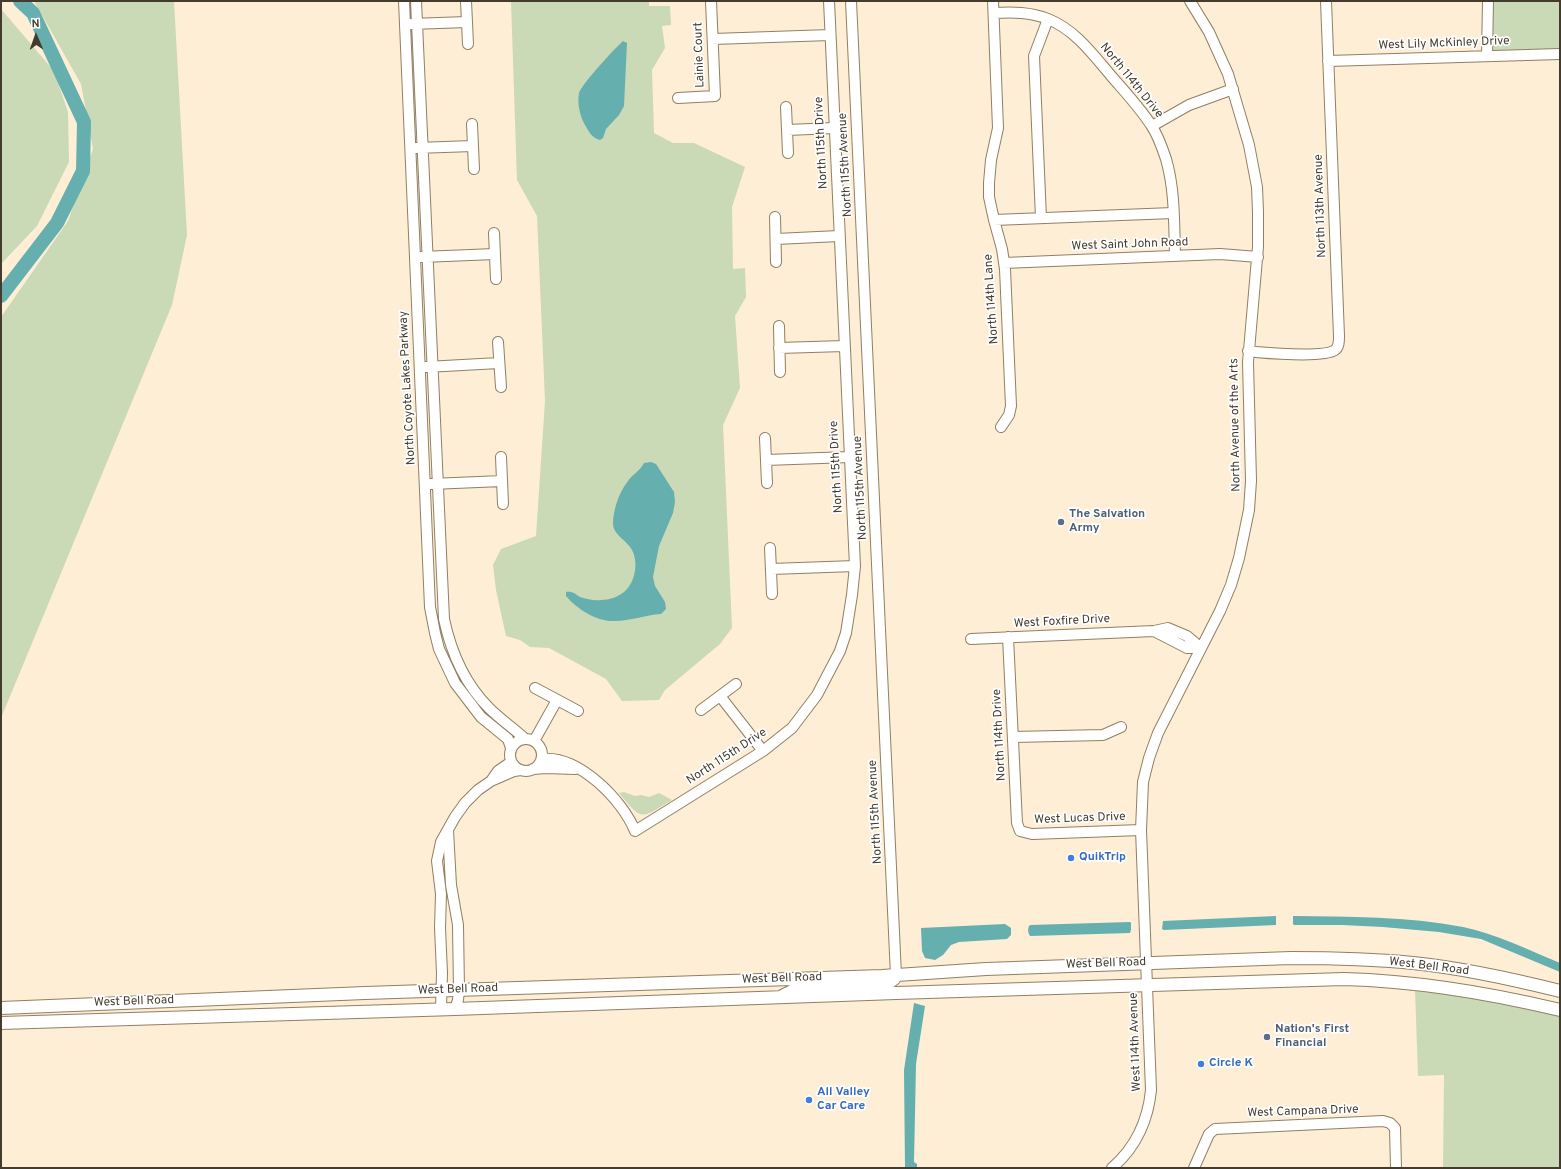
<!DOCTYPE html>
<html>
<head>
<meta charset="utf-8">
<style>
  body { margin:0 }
  #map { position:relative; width:1561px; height:1169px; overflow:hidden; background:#feeed5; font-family:Overpass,sans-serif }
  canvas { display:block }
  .frame { position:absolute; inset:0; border:2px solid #433b2e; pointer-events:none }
  .north { position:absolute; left:16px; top:16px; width:40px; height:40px; -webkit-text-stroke:3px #fff; paint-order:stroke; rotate:358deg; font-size:11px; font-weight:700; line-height:16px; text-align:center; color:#433b2e }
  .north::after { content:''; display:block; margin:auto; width:14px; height:18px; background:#433b2e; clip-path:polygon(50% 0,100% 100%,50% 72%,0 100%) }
</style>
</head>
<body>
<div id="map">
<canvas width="1561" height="1169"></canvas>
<div class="frame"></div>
<div class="north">N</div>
</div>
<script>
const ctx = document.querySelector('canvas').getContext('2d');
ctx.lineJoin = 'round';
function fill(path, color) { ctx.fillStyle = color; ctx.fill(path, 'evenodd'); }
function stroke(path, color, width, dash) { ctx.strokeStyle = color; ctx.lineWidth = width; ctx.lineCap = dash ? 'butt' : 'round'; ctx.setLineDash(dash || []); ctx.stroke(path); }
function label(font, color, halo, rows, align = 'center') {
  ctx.font = font + ' Overpass,sans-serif'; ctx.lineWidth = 3.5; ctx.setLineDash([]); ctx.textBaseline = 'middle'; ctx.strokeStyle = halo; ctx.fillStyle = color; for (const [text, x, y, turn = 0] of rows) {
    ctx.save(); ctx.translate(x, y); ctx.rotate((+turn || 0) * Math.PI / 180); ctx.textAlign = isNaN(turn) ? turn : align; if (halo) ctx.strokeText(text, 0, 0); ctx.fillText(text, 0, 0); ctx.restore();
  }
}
const green = new Path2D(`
  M34 1H174L187 235 172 305 1 718V317L68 221 93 149 81 84Z
  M511 1H649V6H670L671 25 662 26 665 48 652 70 654 133 673 143H694L745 167 732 207 733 269 745 268 746 297 735 316 740 388 723 425 732 628 720 644 665 690 659 700 622 701 606 679 549 648 530 647 520 640 506 636 496 590 493 565 501 549 536 536 545 401 537 216 517 180Z
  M1488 1H1560V54L1487 56Z
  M1 9 54 71 68 112 69 162 37 226 1 264Z
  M624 792 635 796 641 795 649 797 659 793 672 800C641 818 643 823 619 793Z
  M1415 990 1480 999 1560 1016V1168H1443L1444 1075 1418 1076Z`);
const water = new Path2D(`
  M623 41 627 43 624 106 619 115 606 129 603 138 600 140C592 138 589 132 585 125 580 116 577 104 579 93 582 84 615 48 623 41Z
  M651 462 656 464 674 492 675 502 673 513 659 546 653 577 655 586 665 602 666 609 661 614C645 615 630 621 615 621 597 622 577 609 566 596V592C573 591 575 594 580 597 587 599 594 601 601 600 609 600 618 597 624 592 635 583 639 563 632 550 627 540 614 536 613 524 613 510 619 492 628 481 633 474 640 471 644 463Z
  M1276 916V925L1164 930 1162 929 1163 921Z
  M1293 916C1349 917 1407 916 1463 927 1496 934 1529 950 1560 963V972L1481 939 1439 932 1383 927 1342 925H1294L1293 924Z
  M1130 922 1131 923V930L1130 933 1030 936C1028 933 1027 928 1030 925Z
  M1005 924 1011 928V935L1007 939 959 942 951 945 943 955 935 960 925 958 922 951 921 928Z
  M914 1003 925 1006 916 1064 914 1162 917 1164V1168H905L904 1070Z`);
const river = new Path2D(`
  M1 296 57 223 83 171 84 122 33 13 20 1`);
const minor = new Path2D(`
  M404 1 430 607 435 633 439 649 455 683 481 717 508 739 511 748
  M416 1 444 619C451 652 465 684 489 708 500 719 513 728 524 738
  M466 1 468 44
  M851 1 896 975
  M993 1 998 128 991 160 989 183V197L994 220 1002 249 1005 269 1011 406 1009 415 1001 427
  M994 13C1013 12 1030 12 1048 19 1076 30 1094 56 1113 78 1126 93 1140 108 1151 125 1158 135 1162 147 1166 159 1175 190 1174 223 1175 256
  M411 24 467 22
  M713 39 830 35
  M1487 56 1488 1
  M1328 61 1560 54
  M678 98 715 96 711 1
  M786 107 788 153
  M472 124 474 169
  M1152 126 1189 105 1233 89
  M787 130 834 128
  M416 148 473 146
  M775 217 776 262
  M1041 218 1034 56 1048 19
  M994 220 1173 213
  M494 233 496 279
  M776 239 839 236
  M421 257 495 254
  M1004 263 1220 254 1258 257
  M779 326 780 372
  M498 342 501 387
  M779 348 844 346
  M1248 351C1264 353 1324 358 1335 350 1339 347 1339 341 1339 336L1326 1
  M426 367 499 363
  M765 438 767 483
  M501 457 503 504
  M766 460 849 457
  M431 484 502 481
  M770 548 772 594
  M771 569 855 566
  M1154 631 1187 648H1201
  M1008 637 1017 823 1020 831 1032 834 1141 830
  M971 639 1154 631 1168 628 1187 636 1201 648
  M535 688 578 711
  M720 696 763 751
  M701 710 736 684
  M1013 737 1103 735 1121 727
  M510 755a16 16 0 1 1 32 0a16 16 0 1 1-32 0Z
  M534 741 557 700
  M542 759C578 755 622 799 635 831L763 751 792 728 817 695 840 651 846 633 852 595 855 566 829 1
  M533 769 546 768 575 769
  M491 781 498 771 511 762
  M448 830 451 885 458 925 459 990 458 1000 455 1009
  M441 1009 442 973 440 928 441 894 437 861 441 842 455 817 465 803 478 790 491 781 514 771 521 770
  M1112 1168C1135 1148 1148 1121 1151 1090L1141 830 1143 782 1149 758 1158 733 1220 611 1231 585 1239 558 1249 510 1251 481 1248 362 1258 247V212L1257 187 1249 145 1228 74 1209 32 1190 1
  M1194 1168 1209 1134 1215 1129 1383 1121 1390 1123 1395 1128 1396 1168`);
const major = new Path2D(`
  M782 996 798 988 886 985 894 979 896 975
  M1 1008 365 993 882 976 986 969 1291 958C1332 958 1372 959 1413 963 1462 968 1512 979 1560 991
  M1 1023 455 1009 896 993 1344 979C1417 981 1489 993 1560 1010`);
const markers = [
  [1061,522,4,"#5c6f8a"],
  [1071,858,4,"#3f7fe0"],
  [1267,1037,4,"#5c6f8a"],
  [1201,1064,4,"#3f7fe0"],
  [809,1100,4,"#3f7fe0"]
];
const streetNames = [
  ["West Lily McKinley Drive",1444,44,-2],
  ["Lainie Court",700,55,-92],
  ["North 114th Drive",1131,81,51],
  ["North 115th Drive",822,143,-93],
  ["North 115th Avenue",846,165,-93],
  ["North 113th Avenue",1321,206,-92],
  ["West Saint John Road",1130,245,-2],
  ["North 114th Lane",992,299,-94],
  ["North Coyote Lakes Parkway",408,388,-93],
  ["North Avenue of the Arts",1236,425,-91],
  ["North 115th Drive",837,467,-93],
  ["North 115th Avenue",861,488,-93],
  ["West Foxfire Drive",1062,622,-3],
  ["North 114th Drive",1000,735,-93],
  ["North 115th Drive",727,757,-33],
  ["North 115th Avenue",876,812,-93],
  ["West Lucas Drive",1080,819,-2],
  ["West Bell Road",1106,964,-2],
  ["West Bell Road",1429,967,7],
  ["West Bell Road",782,979,-2],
  ["West Bell Road",458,990,-2],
  ["West Bell Road",134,1002,-2],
  ["West 114th Avenue",1136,1042,-92],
  ["West Campana Drive",1303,1112,-2]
];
const serviceNames = [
  ["The Salvation",1069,515],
  ["Army",1069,529],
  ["Nation's First",1275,1030],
  ["Financial",1275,1044]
];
const shopNames = [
  ["QuikTrip",1079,858],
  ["Circle K",1209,1064],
  ["All Valley",817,1093],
  ["Car Care",817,1107]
];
fill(green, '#cad9b6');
fill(water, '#65afaf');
stroke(river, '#65afaf', 14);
stroke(minor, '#917f62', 12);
stroke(major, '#917f62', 14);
stroke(minor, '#fff', 10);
stroke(major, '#fff', 12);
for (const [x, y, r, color] of markers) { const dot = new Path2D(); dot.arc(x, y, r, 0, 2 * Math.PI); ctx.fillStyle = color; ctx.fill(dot); stroke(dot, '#fff', 1.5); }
label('12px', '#433b2e', '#fff', streetNames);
label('bold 12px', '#4e5e75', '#fff', serviceNames, 'left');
label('bold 12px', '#366cbe', '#fff', shopNames, 'left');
</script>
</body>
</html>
